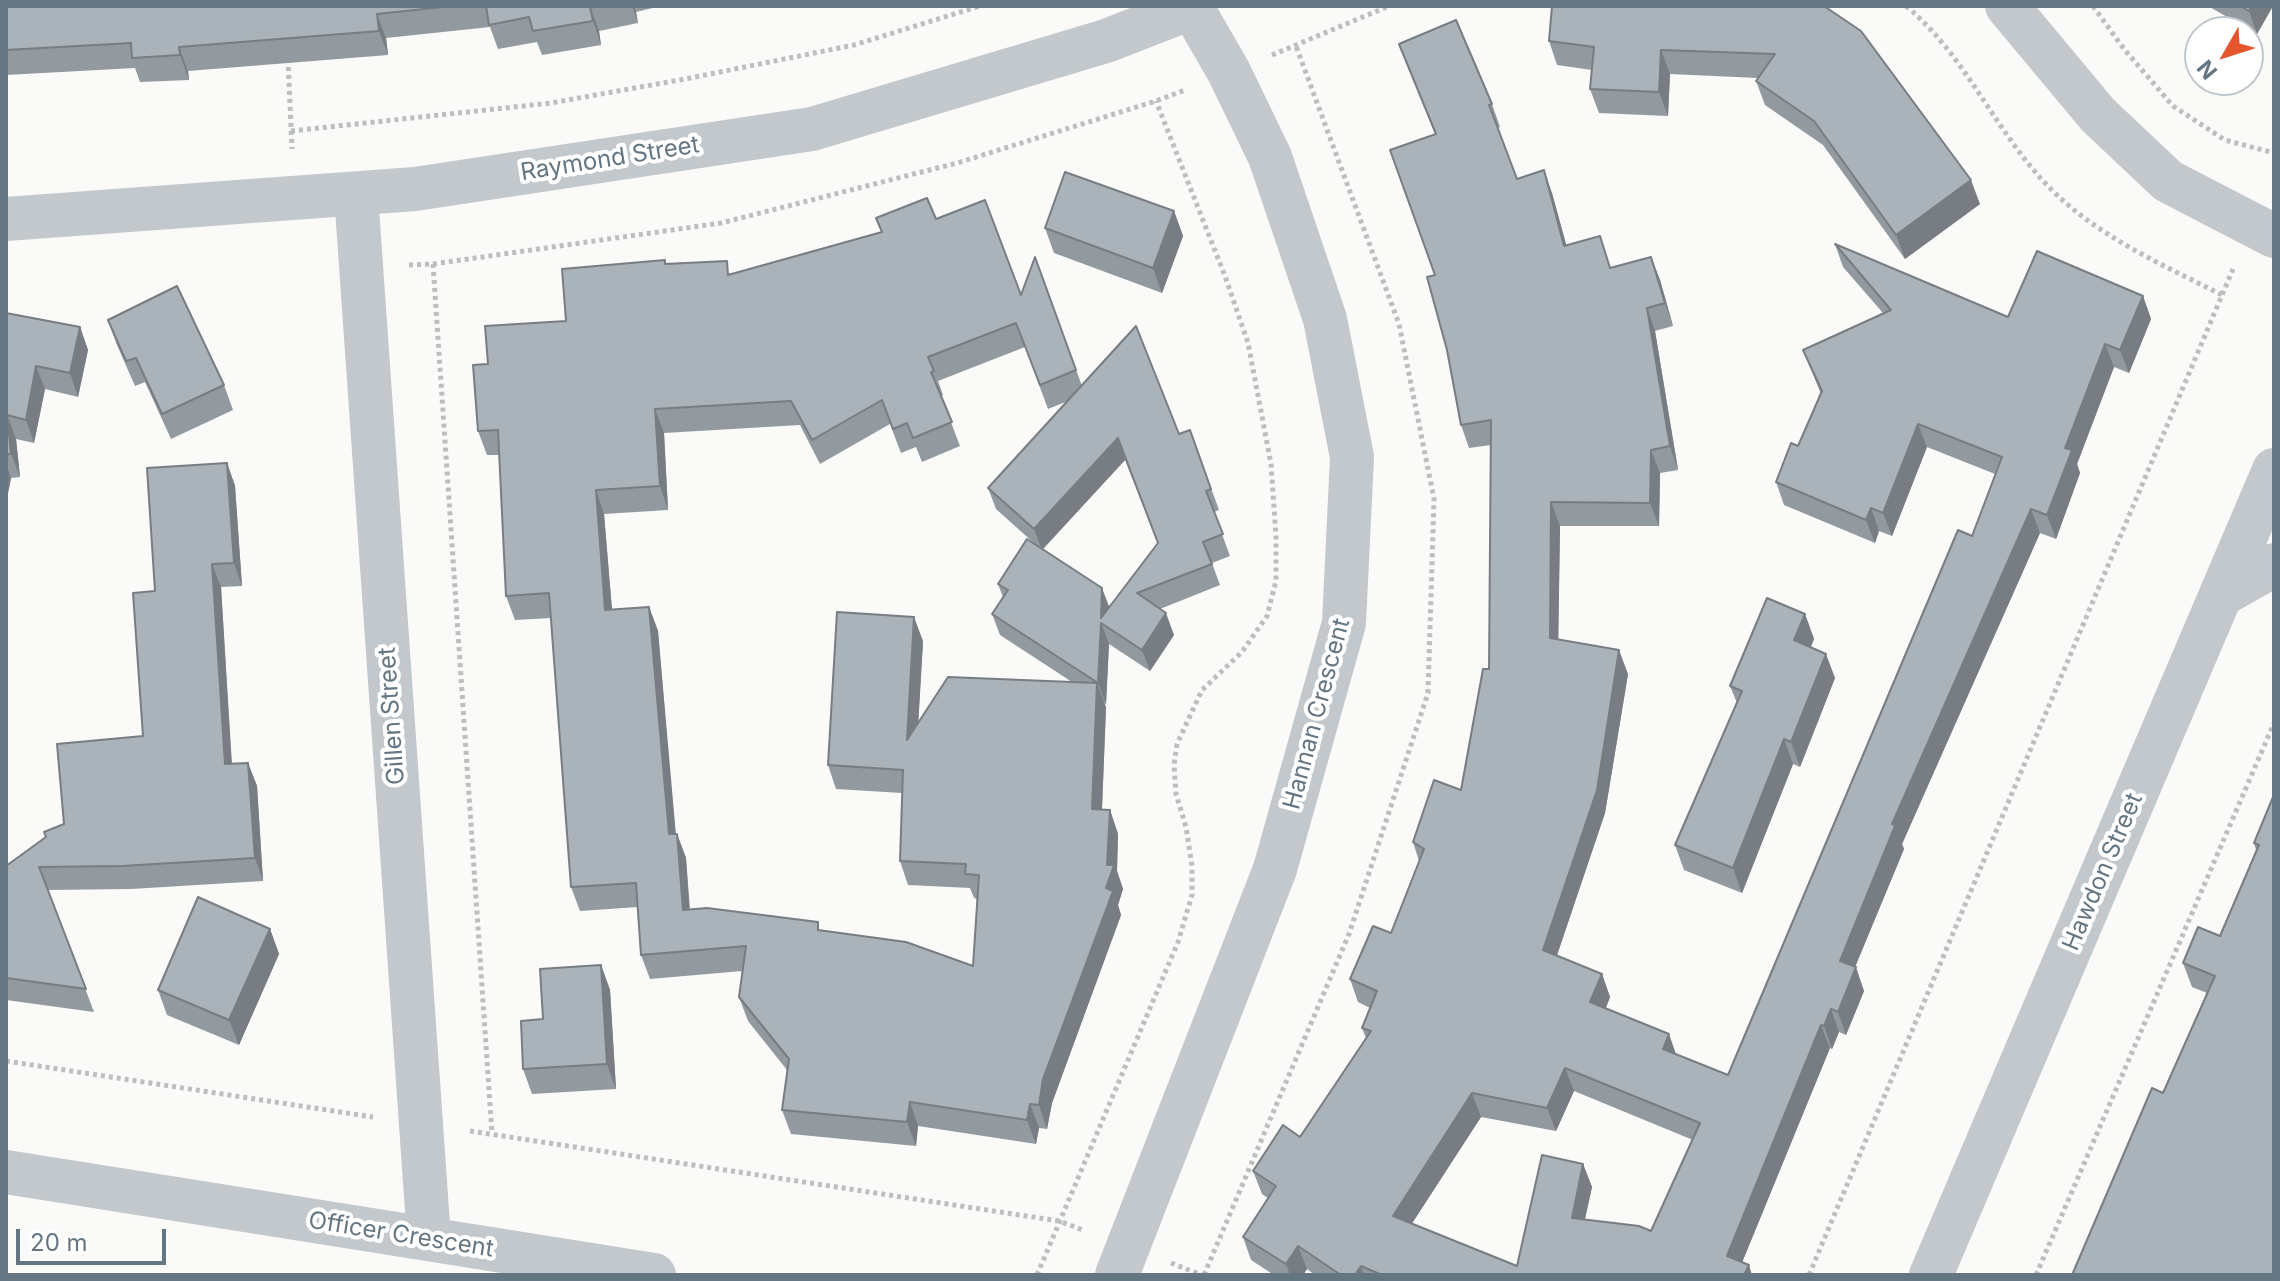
<!DOCTYPE html>
<html>
<head>
<meta charset="utf-8">
<style>
  body { margin:0 }
  #map { position:relative; width:2280px; height:1281px; overflow:hidden; background:#fafaf8; font-family:Inter,sans-serif }
  canvas { display:block }
  .frame { position:absolute; inset:0; border:8px solid #657683; pointer-events:none }
  .north { position:absolute; left:2184px; top:16px; width:80px; height:80px; box-sizing:border-box; background:#fff; border:2px solid #c1c8cd; border-radius:50%; rotate:231deg; font-size:22px; font-weight:700; line-height:32px; text-align:center; color:#657683 }
  .north::after { content:''; display:block; margin:auto; width:28px; height:36px; background:#e4572e; clip-path:polygon(50% 0,100% 100%,50% 72%,0 100%) }
  .scale { position:absolute; left:16px; top:1229px; width:150px; height:36px; box-sizing:border-box; border:4px solid #657683; border-top:0; padding-left:10px; font-size:24px; line-height:28px; white-space:nowrap; color:#657683; -webkit-text-stroke:6px #fff; paint-order:stroke }
</style>
</head>
<body>
<div id="map">
<canvas width="2280" height="1281"></canvas>
<div class="frame"></div>
<div class="north">N</div>
<div class="scale">20 m</div>
</div>
<script>
const ctx = document.querySelector('canvas').getContext('2d');
ctx.lineJoin = 'round';
function stroke(path, color, width, dash) { ctx.strokeStyle = color; ctx.lineWidth = width; ctx.lineCap = dash ? 'butt' : 'round'; ctx.setLineDash(dash || []); ctx.stroke(path); }
function fill(path, color) { ctx.fillStyle = color; ctx.fill(path, 'evenodd'); }
function label(font, color, halo, rows, align = 'center') {
  ctx.font = font + ' Inter,sans-serif'; ctx.lineWidth = 8; ctx.setLineDash([]); ctx.textBaseline = 'middle'; ctx.strokeStyle = halo; ctx.fillStyle = color; for (const [text, x, y, turn = 0] of rows) {
    ctx.save(); ctx.translate(x, y); ctx.rotate((+turn || 0) * Math.PI / 180); ctx.textAlign = isNaN(turn) ? turn : align; if (halo) ctx.strokeText(text, 0, 0); ctx.fillText(text, 0, 0); ctx.restore();
  }
}
const path = new Path2D(`
  M1906 6C1965 55 1994 129 2046 184 2094 235 2161 264 2222 295
  M2093 6 2124 49 2173 106 2225 140 2274 153
  M1272 55 1389 6
  M288 59 292 149
  M291 131 551 103 685 79 854 45 980 6
  M433 264 492 1134
  M409 265 433 264 721 223 957 163 1156 101 1185 90
  M6 1061 373 1117
  M470 1131 1059 1221 1083 1230
  M1171 1263 1202 1275
  M1037 1275 1178 942 1192 895V866L1186 827 1176 794 1174 765 1177 744 1202 690 1242 652 1267 616 1276 581V536L1271 464 1248 343 1225 276 1156 101
  M1204 1275 1349 934 1428 693 1434 499 1399 324 1296 46
  M1809 1275 2233 269
  M2036 1275 2274 723`);
const minor = new Path2D(`
  M2007 6 2098 115 2168 181 2274 236
  M356 194 429 1239
  M6 219 415 189 812 129 1106 41 1196 6
  M2221 595 2274 565
  M6 1172 654 1275
  M1117 1275 1275 869 1344 623 1352 457 1325 319 1270 157 1229 72 1192 8
  M1931 1275 2274 470`);
const wall = new Path2D(`
  M6 6H661L636 12 638 23 599 31 601 45 542 55 537 42 498 49 490 27 386 38 388 55 188 71 189 80 140 82 135 68 6 75Z
  M1824 6 1980 204 1905 259 1823 145 1765 105 1756 81 1758 78 1670 74 1668 116 1599 113 1590 89 1592 70 1557 65 1549 41Z
  M2208 6H2273L2257 34Z
  M1399 44 1492 104 1500 127 1498 128 1517 179 1552 193 1566 246 1611 268 1651 257 1660 280 1673 326 1655 331 1678 470 1660 473 1659 526H1560L1558 639 1628 674 1605 813 1557 955 1602 974 1610 997 1606 1008 1676 1054 1728 1075 1972 536 1995 474 1927 447 1892 536 1879 531 1875 543 1784 505 1776 482 1798 446 1821 394 1803 350 1883 313 1843 267 1835 244 2008 317 2143 296 2151 319 2129 373 2114 367 2077 464 2080 473 2056 539 2040 533 1902 844 1904 849 1855 967 1864 991 1846 1035 1839 1032 1832 1049 1830 1048 1742 1262 1752 1275H1315L1307 1269 1303 1275H1274L1251 1260 1243 1237 1268 1198 1262 1194 1253 1171 1300 1137 1366 1038 1362 1028 1370 1008 1358 1002 1350 979 1391 933 1419 861 1413 842 1461 790 1489 669 1491 445 1469 448 1461 425 1435 275V134ZM1574 1091 1693 1140 1651 1231 1585 1219 1592 1187 1583 1164 1517 1266 1412 1223 1481 1117 1556 1131Z
  M1174 211 1183 236 1162 293 1054 253 1045 228Z
  M936 219 1021 295 1035 257 1082 386 1179 434 1190 430 1219 510 1214 512 1230 556 1212 563 1220 585 1160 609 1174 635 1150 671 1109 644 1106 704 1104 703 1106 707 1102 810H1110L1118 834 1117 871 1123 889 1118 905 1121 915 1052 1103 1047 1129 1039 1128 1036 1144 918 1126 916 1146 791 1134 782 1110 787 1070 748 1021 739 997 742 971 650 979 641 955 638 907 580 911 571 887 551 618 515 620 506 596 499 455H487L478 431 488 364 566 321 667 264 732 274ZM1025 347 1048 409 1068 401 988 488 996 509 1035 544 998 584 1003 597 992 614 1000 635 1072 682 918 723 923 641 828 765 836 789 902 793 900 861 908 885 970 888 974 898 977 899 973 966 821 931 690 909 686 858 677 834H675L658 631 649 607 612 610 604 514 668 510 664 433 800 425 820 464 890 424 901 453 916 447 922 462 960 446 941 396 943 395 938 381ZM1125 460 1158 544 1109 607 1043 549Z
  M6 313 80 327 88 350 78 397 45 389 34 443 16 439 20 477 11 478 6 503Z
  M108 320 224 385 233 410 171 439 145 382 135 386 117 345Z
  M227 463 235 486 242 586 221 587 232 764 248 763 257 786 263 881 131 889 48 890 94 1012 6 1000V866L64 824 143 736Z
  M1805 614 1814 639 1811 647 1835 678 1800 767 1793 764 1742 893 1684 870 1675 845 1737 703 1730 686Z
  M2274 797V1275L2163 1093 2207 993 2192 987 2183 963 2220 936 2256 850 2254 843Z
  M270 929 279 954 239 1045 167 1015 158 990Z
  M601 965 610 990 616 1089 532 1094 523 1069 543 1019Z`);
const shadedWall = new Path2D(`
  M632 6H634L636 12 638 23Z
  M2251 6H2273L2257 34 2249 11Z
  M590 7 599 31 601 45 593 21Z
  M377 14 386 38 388 55 379 31Z
  M179 47 188 71 189 80 180 55Z
  M1661 50 1670 74 1668 116 1659 92Z
  M1544 170 1552 193 1573 269 1564 246Z
  M1971 180 1980 204 1905 259 1896 235Z
  M1174 211 1183 236 1162 293 1153 268Z
  M1651 257 1660 280 1673 326 1665 303Z
  M2143 296 2151 319 2129 373 2120 350Z
  M1647 308 1655 331 1678 470 1670 446Z
  M80 327 88 350 78 397 70 373Z
  M2105 344 2114 367 2077 464 2080 473 2056 539 2047 515 2065 448Z
  M36 366 45 389 34 443 26 420Z
  M655 409 664 433 668 510 660 486Z
  M7 415 16 439 20 477 11 454Z
  M1918 424 1927 447 1892 536 1883 513Z
  M1118 438 1125 460 1042 550 1034 529Z
  M1651 450 1660 473 1659 526 1650 503Z
  M227 463 235 486 242 586 234 563Z
  M6 464 11 478 6 503Z
  M596 490 604 514 614 634 605 610Z
  M1551 502 1560 526 1558 661 1550 638Z
  M1871 508 1879 531 1875 543 1866 520Z
  M2031 509 2040 533 1902 844 1904 849 1848 984 1840 961 1892 824Z
  M212 564 221 587 233 787 225 764Z
  M1102 588 1110 609 1101 618Z
  M649 607 658 631 678 858 669 834Z
  M1166 613 1174 635 1150 671 1142 650Z
  M1805 614 1814 639 1803 665 1794 640Z
  M914 617 923 641 916 764 907 740Z
  M1101 623 1109 644 1106 704 1098 683Z
  M1619 650 1628 674 1605 813 1551 973 1543 950Z
  M1826 654 1835 678 1800 767 1791 742Z
  M1097 683 1106 707 1101 833 1092 809Z
  M1784 739 1793 764 1742 893 1733 868Z
  M248 763 257 786 263 881 255 858Z
  M1110 810 1118 834 1117 871 1123 889 1118 905 1121 915 1052 1103 1047 1129 1039 1105 1043 1079 1107 865Z
  M677 834 686 858 691 934 683 910Z
  M270 929 279 954 239 1045 229 1020Z
  M601 965 610 990 616 1089 607 1064Z
  M1856 967 1864 991 1846 1035 1838 1012Z
  M1602 974 1610 997 1599 1025 1590 1002Z
  M1831 1009 1839 1032 1832 1049 1824 1026Z
  M1821 1025 1830 1048 1737 1275 1727 1256Z
  M1669 1034 1677 1057 1663 1049Z
  M1565 1068 1574 1091 1556 1131 1547 1108Z
  M1472 1093 1481 1117 1402 1239 1393 1216Z
  M910 1102 918 1126 916 1146 907 1122Z
  M1030 1104 1039 1128 1036 1144 1027 1120Z
  M1583 1164 1592 1187 1580 1241 1572 1218Z
  M1298 1246 1307 1269 1303 1275H1290L1286 1264Z
  M1749 1265 1752 1275H1744Z
  M1361 1266 1364 1275H1355Z`);
const building = new Path2D(`
  M6 6H452L377 14 379 31 179 47 180 55 132 58 131 43 6 50Z
  M486 6H596L590 7 593 21 533 31 529 17 489 25Z
  M1552 6H1824L1861 31 1971 180 1896 235 1814 121 1756 81 1775 54 1661 50 1659 92 1590 89 1594 47 1549 41Z
  M2240 6H2251L2249 11Z
  M1456 20 1492 104 1489 105 1517 179 1544 170 1564 246 1600 236 1610 268 1651 257 1665 303 1647 308 1670 446 1651 450 1650 503 1551 502 1550 638 1619 650 1597 790 1543 950 1602 974 1590 1002 1669 1034 1663 1049 1728 1075 1958 530 1972 536 2002 457 1918 424 1883 513 1871 508 1866 520 1776 482 1791 443 1798 446 1822 391 1803 350 1891 310 1835 244 2008 317 2037 251 2143 296 2120 350 2105 344 2065 448 2072 450 2047 515 2031 509 1892 824 1895 826 1840 961 1856 967 1838 1012 1831 1009 1824 1026 1821 1025 1727 1256 1749 1265 1744 1275H1382L1361 1266 1355 1275H1341L1298 1246 1286 1264 1243 1237 1276 1186 1253 1171 1283 1125 1300 1137 1371 1031 1362 1028 1377 991 1350 979 1373 926 1391 933 1424 849 1413 842 1434 780 1461 790 1483 669H1489L1491 420 1461 425 1447 350 1427 277 1435 275 1390 150 1436 134 1399 44ZM1565 1068 1700 1123 1651 1231 1639 1226 1572 1218 1583 1164 1542 1155 1517 1266 1393 1216 1472 1093 1547 1108Z
  M1065 172 1174 211 1153 268 1045 228Z
  M927 198 936 219 985 200 1021 295 1035 257 1076 370 1040 385 1016 323 928 357 934 371 931 372 952 422 913 438 907 423 893 429 882 400 812 440 791 401 655 409 660 486 596 490 605 610 649 607 669 834H677L683 910 707 908 818 922V930L906 942 973 966 979 875 965 874 966 864 900 861 903 770 828 765 837 612 914 617 907 740 948 677 1097 683 1092 809 1110 810 1107 865H1114L1106 888 1113 891 1043 1079 1039 1105 1030 1104 1027 1120 910 1102 907 1122 782 1110 789 1059 739 997 746 946 641 955 636 883 571 887 549 593 506 596 498 430 478 431 473 365 488 364 485 326 566 321 562 269 665 260V264L727 261 728 275 882 232 876 218Z
  M177 286 224 385 162 414 136 358 126 361 108 320Z
  M6 313 80 327 70 373 36 366 26 420 7 415 11 454H6Z
  M1136 326 1179 434 1190 430 1211 489 1206 491 1223 534 1203 542 1212 564 1137 593 1166 613 1142 650 1101 623 1098 683 992 614 1008 590 998 584 1027 539 1102 588 1101 618 1158 543 1118 438 1034 529 988 488Z
  M227 463 234 563 212 564 225 764 248 763 255 858 122 866 39 867 86 989 6 978V866L46 837 44 832 64 824 57 744 143 736 133 593 155 591 147 468Z
  M1767 598 1805 614 1794 640 1826 654 1791 742 1784 739 1733 868 1675 845 1742 691 1730 686Z
  M2273 797 2274 1275H2072L2152 1088 2163 1093 2215 976 2183 963 2198 927 2220 936 2259 845 2254 843Z
  M198 897 270 929 229 1020 158 990Z
  M601 965 607 1064 523 1069 521 1021 543 1019 540 969Z`);
const streetNames = [
  ["Raymond Street",610,159,-9],
  ["Hannan Crescent",1317,714,-75],
  ["Gillen Street",392,716,-94],
  ["Hawdon Street",2103,872,-67],
  ["Officer Crescent",401,1235,9]
];
stroke(path, '#bbbfc2', 5, [4, 4]);
stroke(minor, '#c3c8cc', 44);
fill(wall, '#929a9f');
fill(shadedWall, '#777d82');
fill(building, '#aab3b9');
stroke(building, '#777d82', 2);
label('24px', '#657683', '#fff', streetNames);
</script>
</body>
</html>
